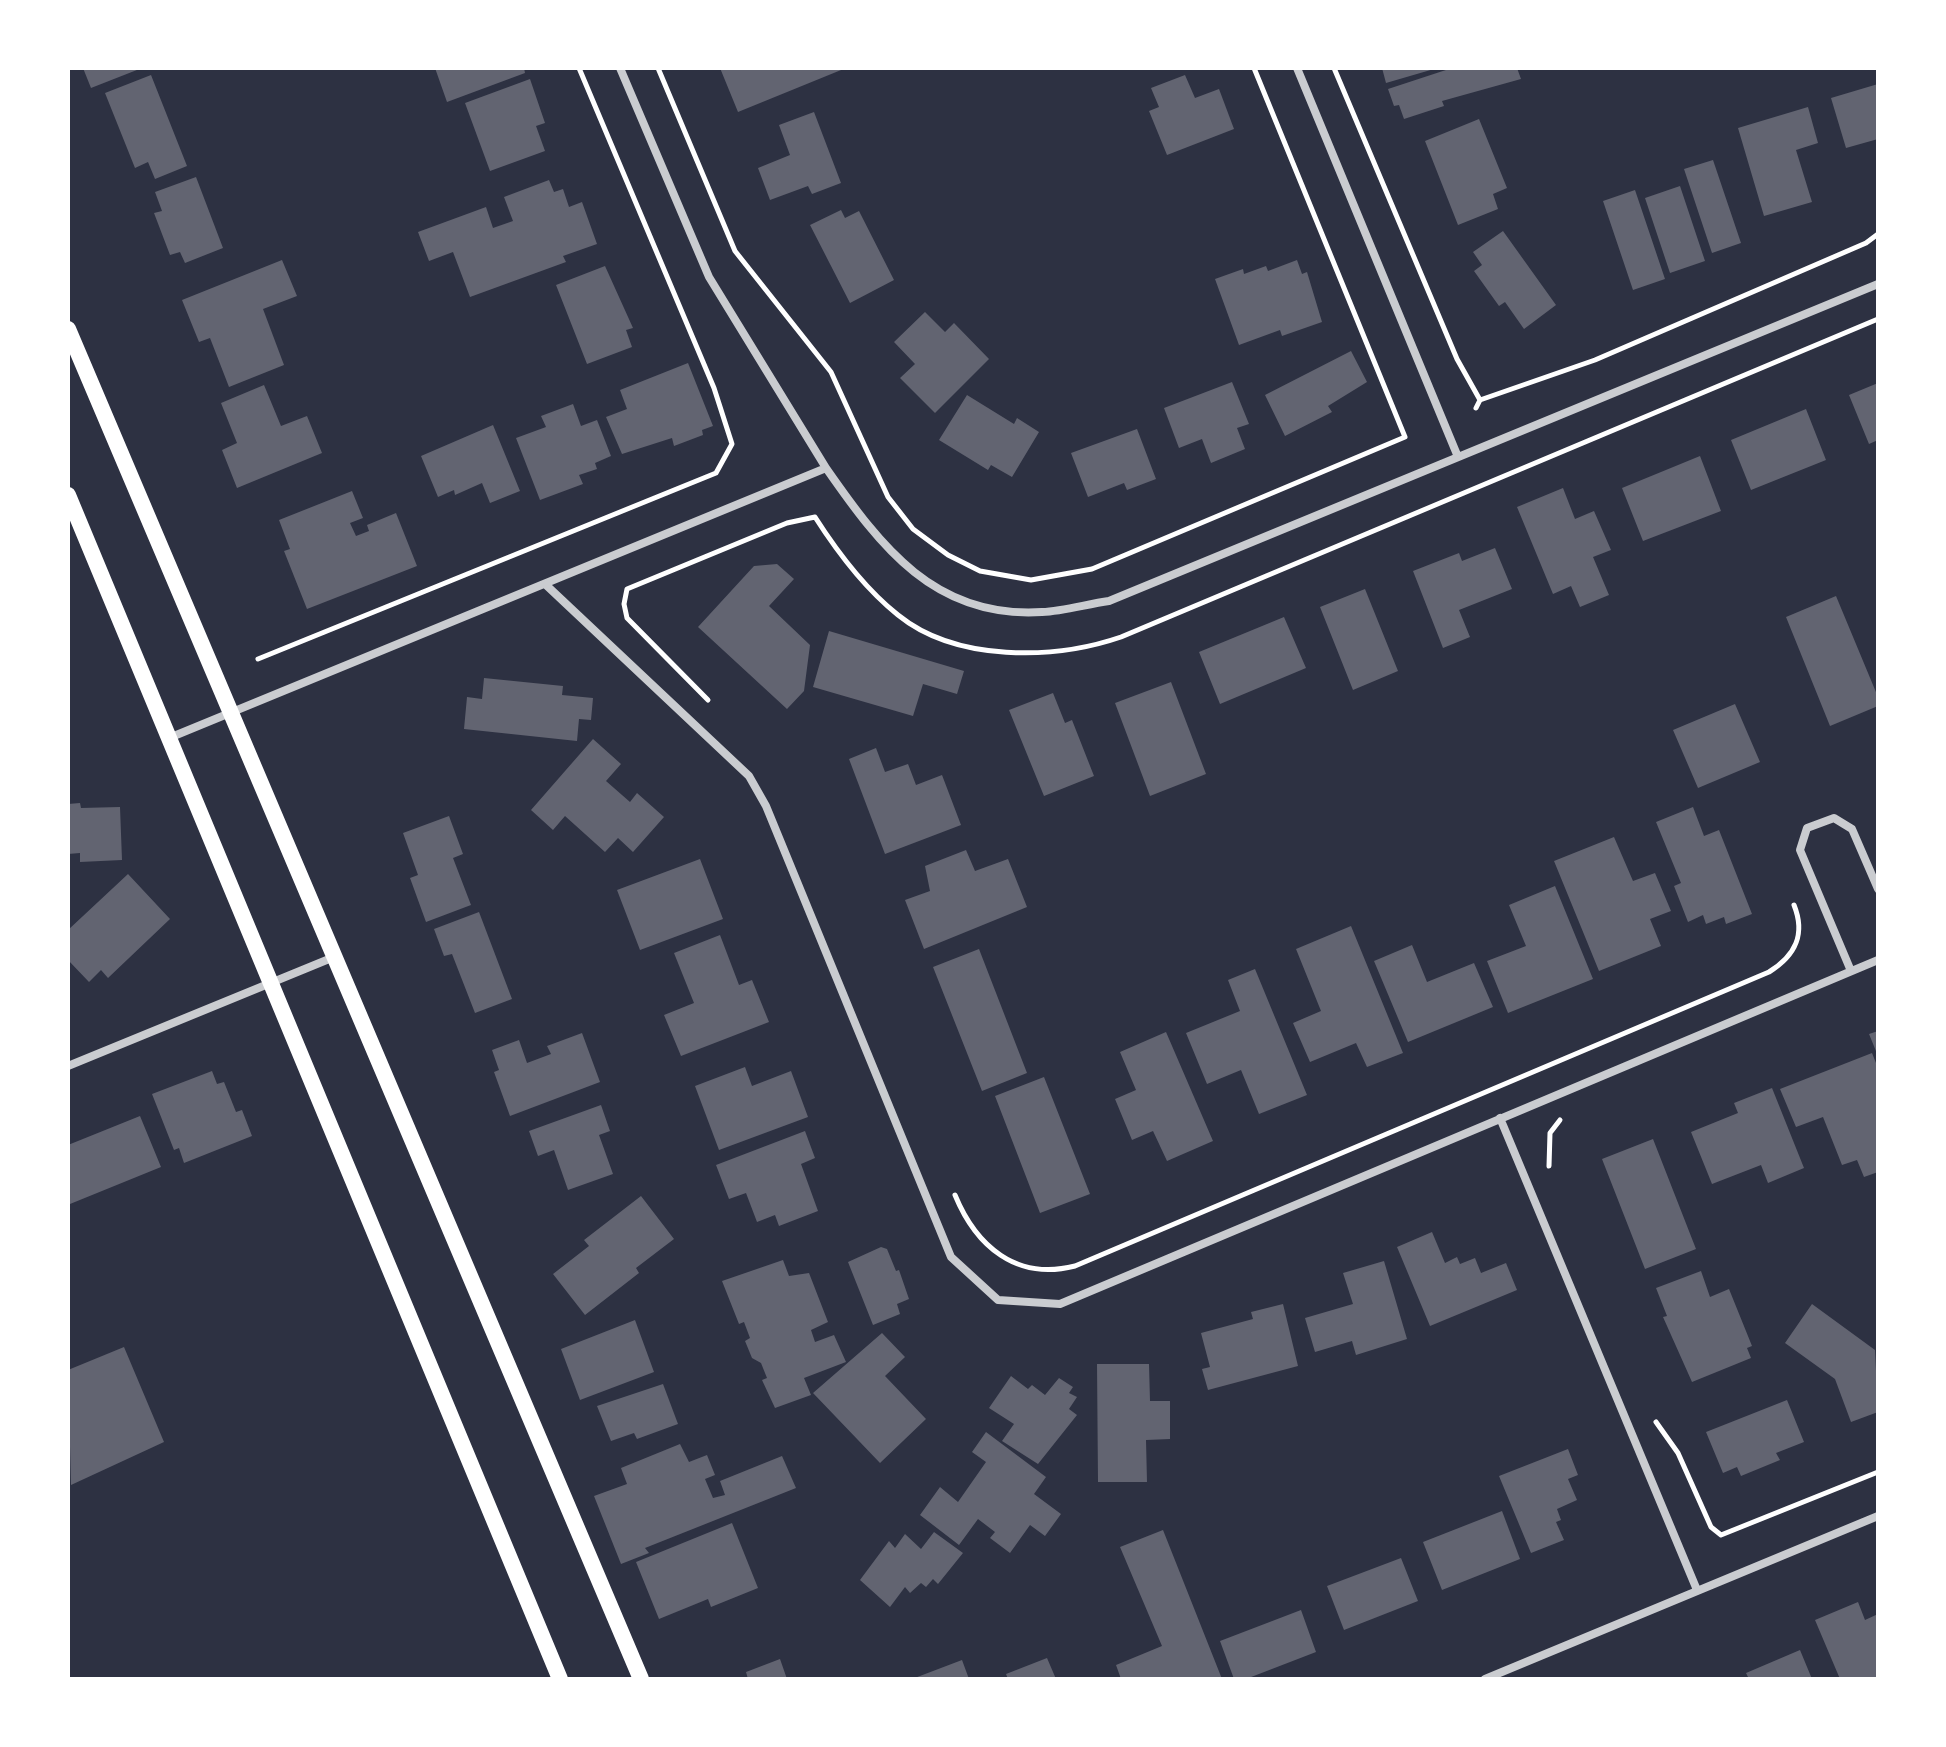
<!DOCTYPE html>
<html>
<head>
<meta charset="utf-8">
<style>
  body { margin:0 }
  #map { position:relative; width:1946px; height:1747px; overflow:hidden; background:#2d3142; font-family:Figtree,sans-serif }
  canvas { display:block }
  .frame { position:absolute; inset:0; border:70px solid #fff; pointer-events:none }
</style>
</head>
<body>
<div id="map">
<canvas width="1946" height="1747"></canvas>
<div class="frame"></div>
</div>
<script>
const ctx = document.querySelector('canvas').getContext('2d');
ctx.lineJoin = 'round';
function fill(path, color) { ctx.fillStyle = color; ctx.fill(path, 'evenodd'); }
function stroke(path, color, width, dash) { ctx.strokeStyle = color; ctx.lineWidth = width; ctx.lineCap = dash ? 'butt' : 'round'; ctx.setLineDash(dash || []); ctx.stroke(path); }
const building = new Path2D(`
  M83 68H142L91 88Z
  M435 68H524L525 73 447 102Z
  M720 68H846L738 112Z
  M1382 68H1434V69L1386 83Z
  M1452 68H1517L1521 79 1442 101 1444 106 1404 119 1399 105 1394 106 1388 89Z
  M151 75 187 166 155 179 148 162 135 168 105 93Z
  M1185 75 1195 98 1219 89 1234 129 1167 155 1149 111 1159 107 1151 88Z
  M530 79 545 123 536 126 545 151 490 171 465 103Z
  M1878 84V139L1846 148 1831 98Z
  M1808 107 1818 143 1796 150 1812 202 1764 216 1738 128Z
  M814 112 841 183 812 194 808 186 770 200 758 168 790 155 779 125Z
  M1479 119 1507 188 1493 194 1498 209 1458 225 1425 141Z
  M1713 160 1741 243 1712 253 1684 169Z
  M196 177 223 248 185 263 180 252 170 255 154 213 162 211 155 192Z
  M549 180 554 192 563 189 569 207 582 202 597 244 563 256 566 262 470 297 453 252 429 261 418 232 486 207 493 228 513 221 504 197Z
  M1680 186 1705 261 1670 273 1645 198Z
  M1635 190 1665 279 1633 290 1603 201Z
  M841 210 845 218 859 211 894 280 850 303 810 225Z
  M1503 231 1556 305 1524 329 1505 302 1499 306 1474 271 1482 265 1473 252Z
  M282 260 297 296 263 309 284 365 229 387 210 338 199 342 182 300Z
  M1297 260 1302 274 1307 272 1322 322 1282 336 1280 330 1239 345 1215 279 1243 269 1244 274 1266 266 1268 271Z
  M605 266 633 328 626 330 632 347 587 364 556 285Z
  M925 312 945 332 954 323 989 359 935 413 900 378 915 364 894 342Z
  M1351 351 1367 382 1328 406 1332 412 1285 436 1265 395Z
  M688 363 713 426 702 430 703 435 674 446 672 438 622 454 606 417 627 409 620 390Z
  M1232 382 1249 424 1237 428 1245 449 1211 463 1202 439 1179 448 1164 408Z
  M1878 383V440L1869 444 1849 395Z
  M264 385 281 426 307 416 322 453 237 488 222 450 237 443 221 403Z
  M967 395 1014 424 1017 418 1039 432 1012 477 991 465 988 470 939 440Z
  M573 404 581 426 597 420 611 456 595 463 597 469 579 475 583 484 540 500 516 438 546 427 541 416Z
  M1806 409 1826 460 1751 490 1731 440Z
  M493 425 520 491 490 503 482 483 455 495 454 490 438 497 421 456Z
  M1137 429 1156 479 1127 490 1124 483 1088 497 1071 453Z
  M1700 456 1721 511 1643 541 1622 488Z
  M1563 488 1575 519 1594 511 1611 550 1593 557 1609 595 1580 607 1571 586 1553 594 1517 507Z
  M352 491 363 518 350 523 356 536 369 531 367 525 396 513 417 566 307 609 284 551 290 549 279 520Z
  M1495 548 1512 589 1459 610 1470 637 1443 648 1413 571 1459 553 1462 561Z
  M777 564 794 579 769 606 810 645 804 691 787 709 698 627 754 566Z
  M1365 589 1398 671 1353 690 1320 607Z
  M1836 596 1878 697V706L1830 726 1786 617Z
  M1284 617 1306 668 1220 704 1199 652Z
  M829 631 964 671 957 694 923 684 913 716 813 687Z
  M484 678 563 686 562 695 593 698 591 720 579 719 577 741 464 729 467 697 482 699Z
  M1171 682 1206 774 1150 796 1115 703Z
  M1053 693 1065 723 1072 720 1094 776 1044 796 1009 710Z
  M1735 704 1760 762 1698 788 1673 730Z
  M593 739 621 764 606 781 630 802 637 793 664 817 633 852 618 838 605 852 565 816 553 830 531 810Z
  M876 748 885 772 908 764 916 785 942 775 961 825 885 854 849 759Z
  M80 803 81 808 120 807 122 860 80 862V853L68 854V804Z
  M1693 807 1704 836 1719 830 1752 914 1726 924 1724 917 1706 924 1703 915 1688 922 1674 886 1681 883 1656 822Z
  M449 816 463 854 453 858 471 905 426 922 410 878 418 875 403 833Z
  M1614 837 1633 881 1655 873 1671 911 1650 919 1661 946 1599 971 1554 861Z
  M966 850 975 871 1008 859 1027 907 924 949 905 900 930 891 925 866Z
  M700 859 723 919 640 950 617 890Z
  M128 874 170 919 108 978 101 970 89 982 68 960V930Z
  M1555 886 1593 979 1508 1013 1487 961 1526 946 1509 905Z
  M479 912 512 999 475 1013 452 954 444 956 434 929Z
  M1351 926 1403 1053 1367 1067 1356 1043 1310 1062 1293 1023 1321 1011 1296 949Z
  M720 935 739 985 752 980 769 1022 681 1056 664 1015 694 1003 674 953Z
  M1412 945 1427 982 1474 963 1493 1007 1408 1042 1374 961Z
  M979 949 1027 1073 982 1091 933 967Z
  M1255 969 1307 1095 1259 1114 1241 1070 1207 1084 1186 1033 1240 1011 1228 980Z
  M1878 1031V1056L1869 1034Z
  M1166 1032 1213 1141 1167 1161 1153 1131 1132 1140 1115 1099 1136 1090 1120 1052Z
  M582 1033 600 1082 510 1116 494 1072 499 1070 492 1050 519 1040 527 1063 551 1054 547 1046Z
  M1872 1053 1878 1068V1172L1864 1177 1857 1160 1842 1165 1823 1117 1796 1127 1780 1089Z
  M745 1067 752 1086 791 1071 808 1117 719 1150 695 1086Z
  M212 1071 217 1084 224 1082 236 1112 242 1110 252 1136 184 1163 179 1148 174 1150 152 1094Z
  M1044 1077 1090 1194 1040 1213 995 1096Z
  M1772 1088 1804 1168 1768 1183 1761 1165 1712 1184 1691 1132 1738 1113 1734 1103Z
  M601 1105 610 1131 599 1135 613 1174 568 1190 554 1150 538 1156 529 1131Z
  M140 1116 161 1167 70 1204 68 1145Z
  M805 1131 815 1158 801 1164 818 1211 779 1226 775 1215 757 1222 746 1193 729 1199 716 1165Z
  M1653 1139 1696 1249 1645 1269 1602 1159Z
  M641 1196 674 1239 636 1268 639 1273 585 1315 553 1274 589 1246 584 1240Z
  M1432 1232 1445 1263 1457 1257 1460 1264 1475 1258 1481 1273 1506 1263 1517 1290 1430 1326 1397 1247Z
  M881 1247 887 1249 896 1271 899 1270 909 1299 897 1304 900 1314 873 1325 848 1262Z
  M783 1260 789 1276 809 1273 828 1322 811 1330 815 1342 834 1335 846 1362 804 1378 811 1395 775 1408 762 1380 767 1378 761 1363 752 1358 745 1341 750 1338 744 1322 739 1324 722 1281Z
  M1384 1261 1407 1339 1356 1355 1352 1341 1315 1352 1305 1318 1353 1304 1343 1273Z
  M1701 1271 1710 1297 1729 1289 1752 1346 1747 1348 1751 1358 1692 1382 1663 1317 1667 1316 1656 1288Z
  M1283 1304 1298 1366 1208 1390 1202 1369 1210 1367 1201 1333 1253 1319 1251 1312Z
  M1812 1304 1875 1350 1878 1412 1851 1422 1835 1379 1785 1343Z
  M635 1320 654 1372 580 1400 561 1349Z
  M882 1333 905 1357 885 1376 926 1419 880 1463 813 1393Z
  M124 1347 164 1442 71 1485 68 1370Z
  M1097 1364H1149L1150 1401H1170V1439L1146 1440 1147 1482H1098Z
  M1011 1376 1028 1389 1032 1385 1045 1395 1059 1378 1073 1387 1069 1393 1077 1397 1069 1409 1077 1415 1038 1464 1002 1441 1014 1424 989 1408Z
  M663 1384 678 1424 637 1439 634 1433 611 1441 597 1406Z
  M1787 1400 1804 1442 1776 1453 1780 1460 1741 1476 1737 1467 1723 1473 1706 1432Z
  M986 1432 1046 1477 1034 1494 1061 1514 1045 1536 1030 1525 1010 1553 990 1538 995 1532 978 1519 959 1545 920 1515 940 1487 958 1502 986 1462 972 1452Z
  M680 1444 689 1462 707 1455 715 1475 705 1479 713 1498 725 1495 720 1481 782 1456 796 1488 645 1548 649 1553 621 1564 594 1496 627 1484 621 1468Z
  M1568 1449 1578 1475 1568 1479 1577 1500 1557 1509 1561 1520 1556 1522 1564 1540 1531 1553 1499 1476Z
  M1502 1511 1520 1559 1442 1590 1423 1542Z
  M732 1523 758 1588 711 1607 708 1599 659 1619 636 1562Z
  M1163 1530 1222 1679H1121L1116 1665 1162 1646 1120 1547Z
  M934 1532 963 1553 938 1584 933 1579 926 1587 921 1583 910 1593 905 1587 890 1607 860 1580 889 1541 895 1548 905 1534 921 1549Z
  M1401 1558 1418 1601 1344 1630 1327 1586Z
  M1858 1602 1865 1620 1878 1614V1679H1840L1815 1620Z
  M1301 1610 1316 1652 1246 1679H1234L1220 1641Z
  M1800 1650 1812 1679H1749L1746 1673Z
  M1047 1658 1056 1679H1008L1006 1674Z
  M780 1659 787 1679H748L746 1672Z
  M962 1660 969 1679H912Z`);
const path = new Path2D(`
  M658 68 735 251 831 372 888 497 913 529 948 555 980 571 1031 580 1092 569 1405 437 1254 68
  M1334 68 1457 359 1480 400
  M1476 408 1480 400 1595 360 1866 243 1878 234
  M258 659 716 473 732 444 714 388 579 68
  M708 700 627 618 624 604 627 589 787 523 815 517C838 553 864 588 898 615 956 662 1054 660 1121 637L1878 319
  M1549 1166 1550 1133 1560 1120
  M955 1195C976 1246 1016 1281 1075 1266L1769 972C1795 956 1806 935 1794 905
  M1656 1422 1678 1453 1711 1527 1721 1535 1878 1472`);
const minor = new Path2D(`
  M620 68 709 277 826 468
  M1297 68 1458 457
  M545 584 749 776 766 806 951 1257 998 1300 1060 1304 1878 960
  M169 738 826 468C881 547 935 619 1042 612 1064 611 1087 604 1109 601L1878 284
  M1851 971 1800 850 1807 828 1834 818 1852 829 1878 889
  M68 1066 334 957
  M1500 1118 1697 1590
  M1485 1679 1878 1516`);
const secondary = new Path2D(`
  M68 329 641 1679
  M68 495 560 1679`);
fill(building, '#626471');
stroke(path, '#fff', 5);
stroke(minor, '#caccd0', 8);
stroke(secondary, '#fff', 16);
</script>
</body>
</html>
